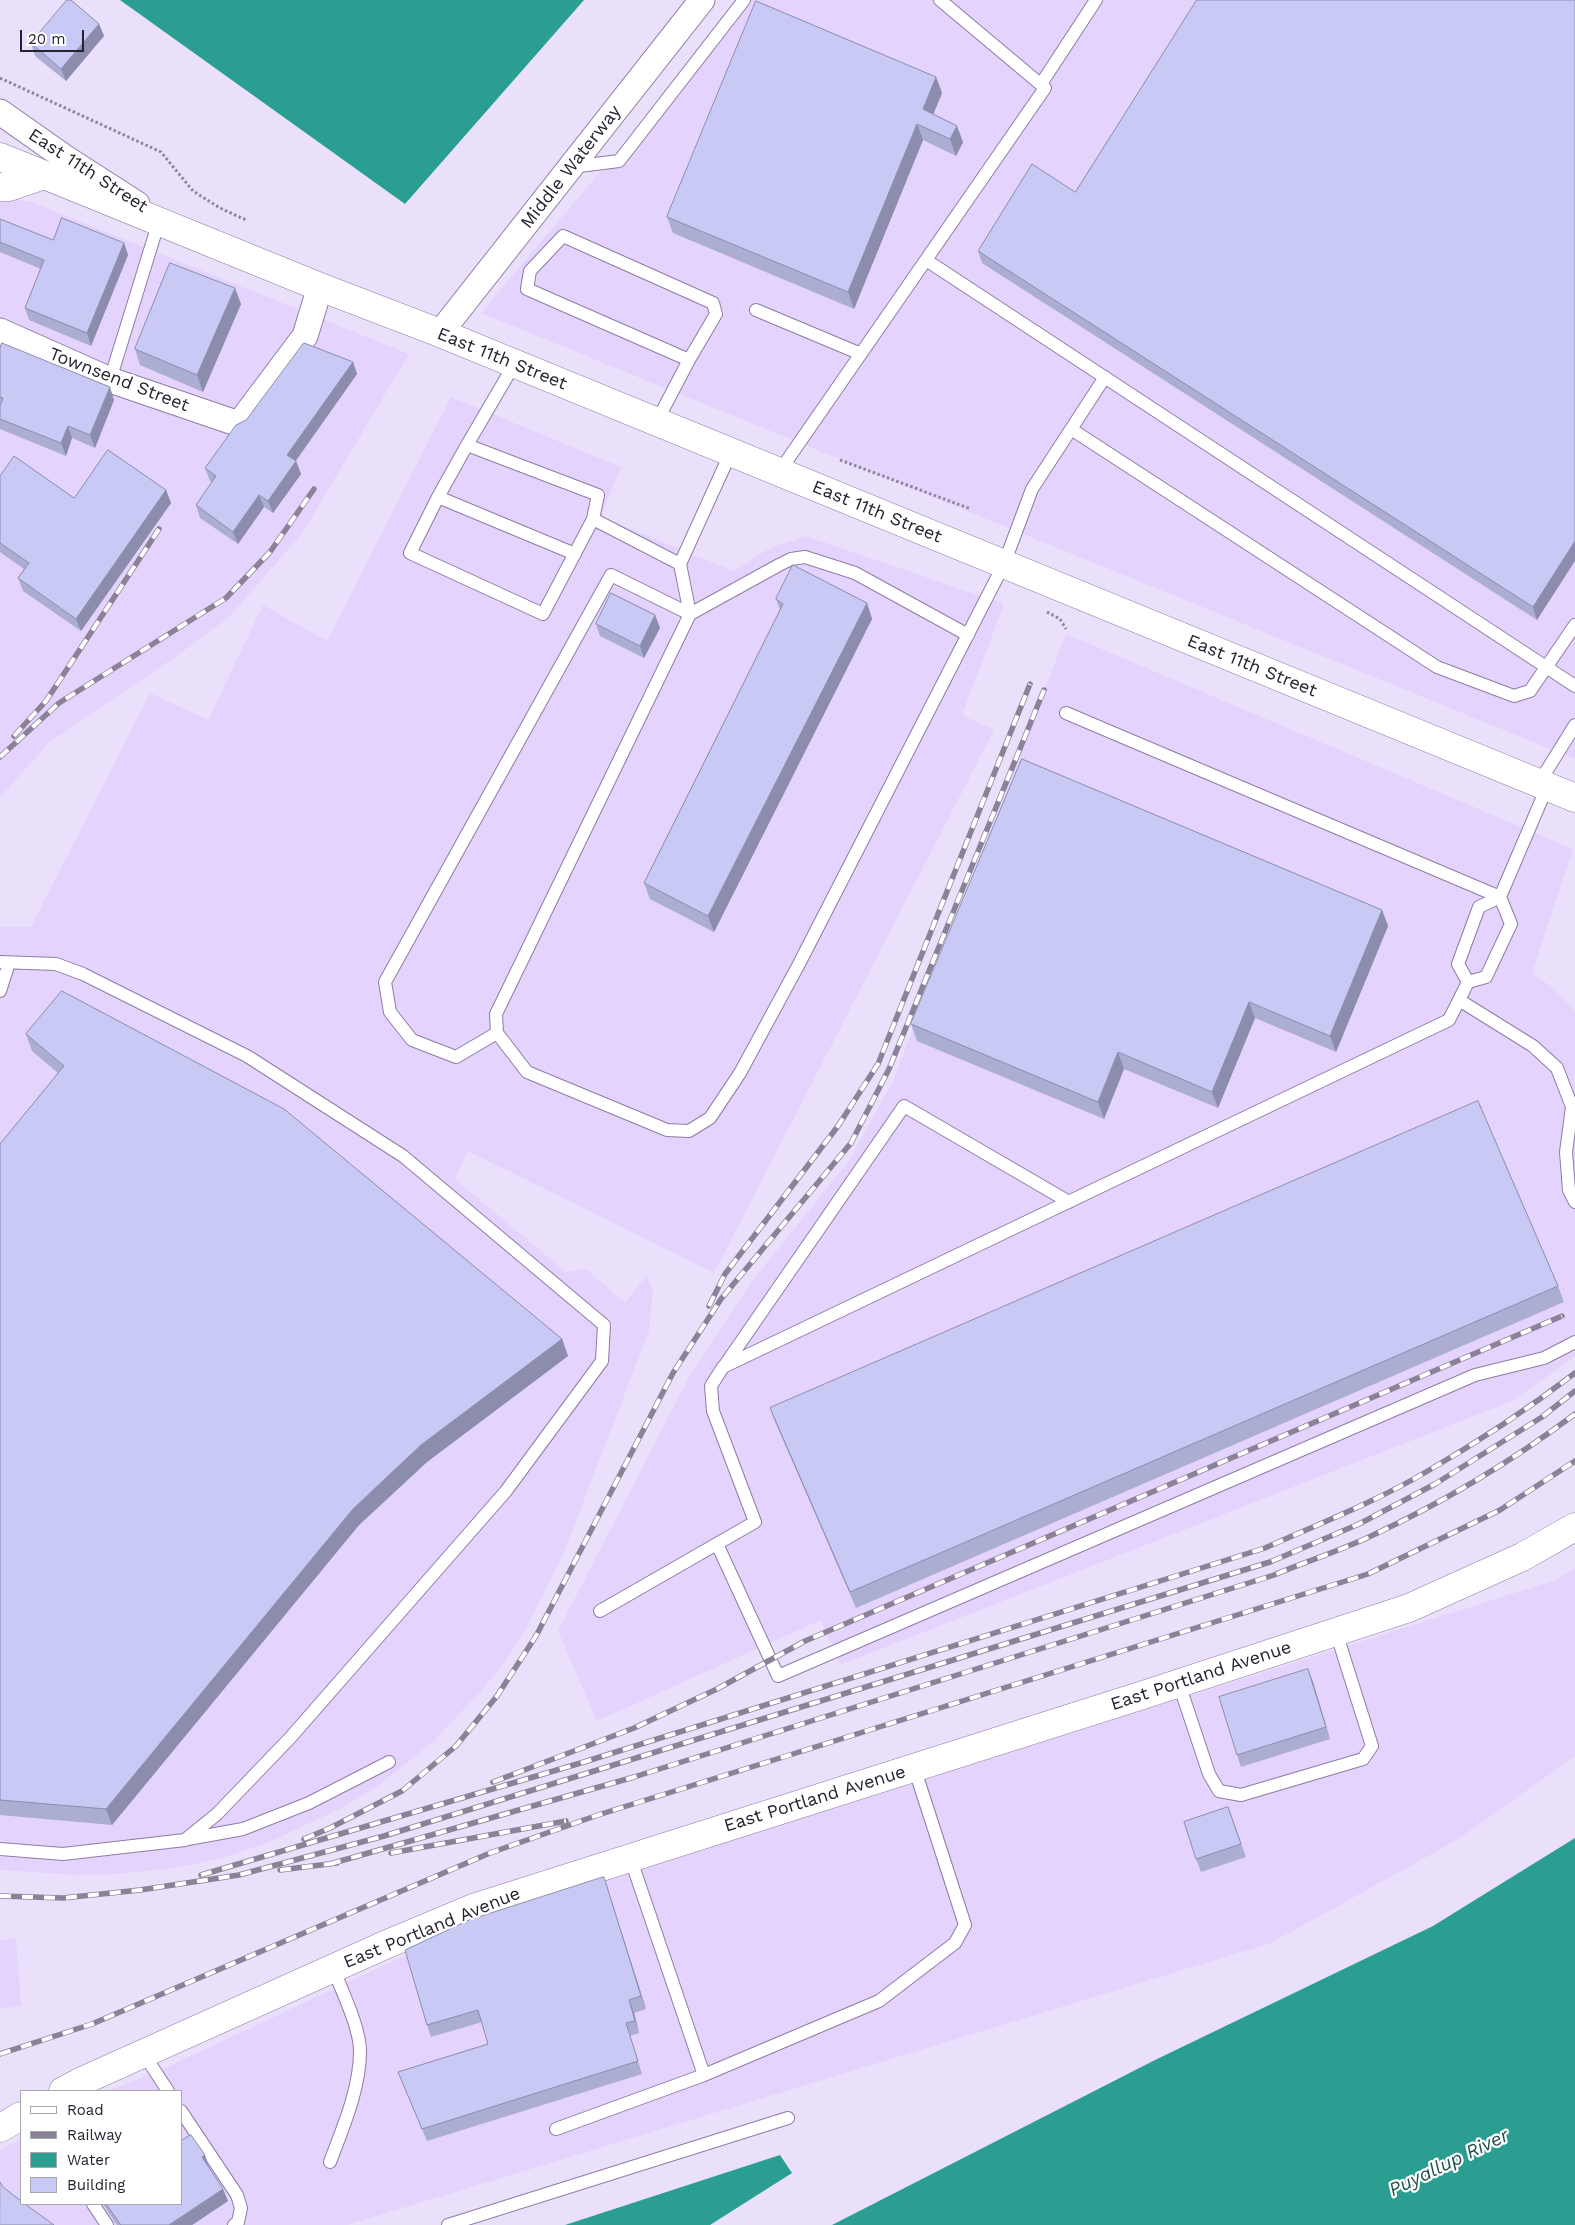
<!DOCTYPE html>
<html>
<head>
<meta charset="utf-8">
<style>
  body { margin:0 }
  #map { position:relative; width:1575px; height:2225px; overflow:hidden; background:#ebe0fb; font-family:"Work Sans",sans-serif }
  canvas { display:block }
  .legend { position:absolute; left:20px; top:2090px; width:162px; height:115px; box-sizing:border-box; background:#fff; border:1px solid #a9a6ad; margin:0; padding:6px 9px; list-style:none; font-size:15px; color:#282132 }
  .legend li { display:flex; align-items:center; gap:10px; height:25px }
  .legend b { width:25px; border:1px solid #a9a6ad }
  .scale { position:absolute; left:20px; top:30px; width:64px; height:22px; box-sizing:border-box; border:2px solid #282132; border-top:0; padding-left:6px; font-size:15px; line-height:18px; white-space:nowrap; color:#282132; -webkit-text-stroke:4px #fff; paint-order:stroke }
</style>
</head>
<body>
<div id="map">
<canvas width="1575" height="2225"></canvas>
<ul class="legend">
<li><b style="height:6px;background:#fff"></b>Road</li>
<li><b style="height:6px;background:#8b8298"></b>Railway</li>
<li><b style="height:14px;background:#299e91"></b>Water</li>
<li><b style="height:14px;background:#c8c9f5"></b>Building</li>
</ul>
<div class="scale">20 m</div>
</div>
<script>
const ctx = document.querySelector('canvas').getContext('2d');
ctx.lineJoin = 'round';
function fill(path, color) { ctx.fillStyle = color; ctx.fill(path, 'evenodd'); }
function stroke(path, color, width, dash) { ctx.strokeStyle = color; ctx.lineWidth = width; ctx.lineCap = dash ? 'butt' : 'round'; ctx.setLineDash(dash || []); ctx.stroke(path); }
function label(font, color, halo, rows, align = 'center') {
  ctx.font = font + ' "Work Sans",sans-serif'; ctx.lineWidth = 4.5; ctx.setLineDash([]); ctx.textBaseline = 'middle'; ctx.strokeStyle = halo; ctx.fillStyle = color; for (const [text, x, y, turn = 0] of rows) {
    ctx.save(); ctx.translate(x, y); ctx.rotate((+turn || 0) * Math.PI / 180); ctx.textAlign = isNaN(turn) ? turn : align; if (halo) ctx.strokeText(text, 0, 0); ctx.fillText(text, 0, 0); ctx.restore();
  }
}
const built = new Path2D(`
  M745 0H1575V759L481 313Z
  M13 198 34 203 409 354 301 535 229 617 178 655 51 741 0 797V200Z
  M451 397 621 467 601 517 734 571 770 548 806 536 1004 604 962 715 994 730 714 1273 468 1151 455 1179 566 1272 586 1269 625 1303 646 1276 653 1290 649 1331 562 1557 527 1627 506 1660 482 1690 432 1743 375 1788 342 1808 271 1841 235 1854 196 1864 156 1870 117 1874 77 1875 0 1870V927H31L150 693 208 720 263 605 327 641Z
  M1066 634 1573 849 1532 973 1550 986 1575 1011V1357L1512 1401 840 1665 821 1620 597 1721 558 1631 690 1375 750 1284 848 1162 892 1083Z
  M1575 1568V1756L1457 1840 1271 1943 347 2225H0V2150L21 2139V2204H181V2091H109L163 2069 453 1933 530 1904 1556 1580Z
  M16 1939 21 2006 0 2009V1940Z`);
const water = new Path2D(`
  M120 0H584L405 204Z
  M1575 1838V2225H832L1155 2060 1433 1926Z
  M780 2155 792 2173 710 2225H565Z`);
const path = new Path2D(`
  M0 78 161 152 193 191 220 208 246 220
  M840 460 971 509
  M1047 612 1060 619 1066 629`);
const service = new Path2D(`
  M1041 84 1096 0
  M571 167 619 161 744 0
  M926 260 1575 686
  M756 310 861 354
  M110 380 159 221
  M657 421 689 360 527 289 530 271 563 236 713 303 716 314 689 360
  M1071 429 1437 667 1514 696 1530 691 1575 625
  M467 445 515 363
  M779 472 1045 88 940 0
  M438 497 575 554
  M593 519 543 614 410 553 438 497 467 445 598 495 593 519 680 564 731 452
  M680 564 690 614 496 1014 497 1033 527 1072 667 1130 689 1131 710 1118 740 1073 799 964 1004 564 1032 489 1105 377
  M1066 713 1500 897 1547 787
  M1539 783 1575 725
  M1500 897 1511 924 1486 977 1468 982 1458 964 1479 907Z
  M0 962 56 964 83 974 247 1056 403 1156 604 1325 602 1361 506 1491 290 1738 217 1814 185 1840 63 1854 0 1849
  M0 991 9 963
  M1459 1000 1533 1046 1557 1068 1572 1107 1566 1152 1569 1190 1575 1202
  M497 1033 456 1057 412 1040 390 1012 385 982 611 575 690 614 779 565 791 559 805 557 855 573 968 635
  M725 1365 904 1106 1069 1202
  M717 1544 778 1676 1475 1375 1544 1358 1575 1342
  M600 1611 755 1522 713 1411 711 1386 723 1367 1449 1020 1468 982
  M1179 1684 1209 1774 1219 1791 1241 1795 1363 1759 1372 1746 1336 1632
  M188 1839 243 1829 309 1803 389 1762
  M630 1857 704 2075
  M143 2053 168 2091
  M181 2111 237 2195 241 2208 238 2222 234 2225
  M556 2129 704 2075 879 2001 955 1943 965 1925 914 1767
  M330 2162C343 2127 360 2089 360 2051 360 2028 342 1991 333 1968
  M93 2204 107 2225
  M448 2225 788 2118`);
const minor = new Path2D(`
  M0 112 64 157 137 204
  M0 331 110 380 239 424 305 336 320 287
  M440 333 702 0`);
const tertiary = new Path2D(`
  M0 157 320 287 440 333 1575 798
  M0 187H9L44 175
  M63 2091 80 2082 385 1945 476 1907 1143 1695 1409 1608 1522 1557 1575 1527
  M0 2128 21 2116`);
const rail = new Path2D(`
  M14 736 46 701 159 529
  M0 757 59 703 226 598 270 552 314 489
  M709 1306 725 1274 838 1126 878 1064 1030 684
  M493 1782 634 1728 717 1689 805 1641 1562 1316
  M304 1839 330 1828 402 1791 456 1746 497 1696 536 1636 673 1373 721 1299 851 1143 889 1069 1044 690
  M391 1853 566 1821
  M330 1864 634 1777 1274 1575C1305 1562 1339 1551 1369 1537 1442 1503 1511 1462 1575 1414
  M280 1870 337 1863
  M201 1875 584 1762 1265 1548C1319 1524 1375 1502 1426 1472 1478 1442 1528 1409 1575 1373
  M0 1896 63 1898 140 1890 239 1875 384 1836 1270 1562 1359 1524 1435 1484 1542 1417 1575 1391
  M0 2054 92 2024 490 1853 598 1815 1368 1574 1500 1510 1575 1461`);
const wall = new Path2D(`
  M1575 0 1537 620 982 263 978 251 1075 192Z
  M99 24 104 36 66 81 35 56 31 43Z
  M936 77 942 93 933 114 963 142 956 156 923 140 854 309 673 233 667 217Z
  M0 219 53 240 124 243 128 255 91 346 29 320 25 308 41 269 0 252Z
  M241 304 203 392 140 365 135 349Z
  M0 349 114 400 95 448 72 438 66 456 0 429Z
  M353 362 357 374 296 461 301 474 273 513 264 507 238 544 200 518 196 505 212 482 210 481 205 468 246 420Z
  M0 476 74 498 166 490 171 503 81 631 23 591 18 578 24 569 0 552Z
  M776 599 867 603 872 619 714 932 650 899 644 883 780 610Z
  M655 615 660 628 644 658 600 636 596 624Z
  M1382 910 1388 926 1336 1052 1255 1018 1218 1108 1124 1069 1104 1119 917 1041 911 1024Z
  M26 1034 562 1339 568 1356 427 1462 359 1525 112 1825 0 1815V1144L58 1073 32 1051Z
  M1558 1286 1564 1302 856 1608 776 1424 770 1408Z
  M1313 1682 1330 1739 1241 1767 1237 1755Z
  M1228 1807 1246 1857 1201 1872 1196 1859Z
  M608 1890 646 2009 634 2013 639 2033 630 2036 642 2074 427 2141 398 2072 488 2044 482 2022 431 2037 427 2025Z
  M205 2155 209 2167 228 2201 192 2225H117L103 2204H181Z`);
const shadedWall = new Path2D(`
  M99 24 104 36 66 81 61 69Z
  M936 77 942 93 929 125 923 109Z
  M917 124 923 140 854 309 848 292Z
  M957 126 963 142 956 156 950 139Z
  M124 243 128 255 91 346 87 333Z
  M235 288 241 304 203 392 197 375Z
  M353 362 357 374 291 467 287 455Z
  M110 387 114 400 95 448 90 435Z
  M68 426 72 438 66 456 61 443Z
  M296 461 301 474 273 513 268 501Z
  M166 490 171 503 81 631 76 619Z
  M259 495 264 507 238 544 233 532Z
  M1575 541V561L1537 620 1533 607Z
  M867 603 872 619 714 932 708 916Z
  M655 615 660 628 644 658 640 646Z
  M1382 910 1388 926 1336 1052 1330 1036Z
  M1249 1002 1255 1018 1218 1108 1212 1092Z
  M1118 1052 1124 1069 1104 1119 1098 1102Z
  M562 1339 568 1356 427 1462 359 1525 112 1825 106 1809 353 1509 421 1445Z
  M1308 1669 1313 1682 1330 1739 1326 1727Z
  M604 1877 608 1890 646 2009 641 1996Z
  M629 2000 634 2013 639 2033 635 2021Z
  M205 2155 209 2168 202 2157Z
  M223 2189 228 2201 192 2225H169Z`);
const building = new Path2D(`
  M67 0H71L99 24 61 69 31 43Z
  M1197 0H1575V541L1533 607 978 251 1032 164 1075 192Z
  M756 1 936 77 923 109 957 126 950 139 917 124 848 292 667 217Z
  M62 218 124 243 87 333 25 308 44 260 0 242V219L53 240Z
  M170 263 235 288 197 375 135 349Z
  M2 343 110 387 90 435 68 426 61 443 0 419V406L3 398 0 397V349Z
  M304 343 353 362 287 455 296 461 268 501 259 495 233 532 196 505 216 476 205 468 236 425 246 420Z
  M108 450 166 490 76 619 18 578 29 563 0 543V476L14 456 74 498Z
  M793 565 867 603 708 916 644 883 783 604 776 599Z
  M611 593 655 615 640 646 596 624Z
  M1022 759 1382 910 1330 1036 1249 1002 1212 1092 1118 1052 1098 1102 911 1024Z
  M62 991 284 1109 562 1339 421 1445 353 1509 106 1809 0 1800V1144L64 1066 26 1034Z
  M1478 1101 1558 1286 850 1592 770 1408Z
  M1308 1669 1326 1727 1237 1755 1219 1697Z
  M1228 1807 1241 1844 1196 1859 1184 1822Z
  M604 1877 641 1996 629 2000 635 2021 626 2023 638 2061 422 2129 398 2072 488 2044 478 2010 427 2025 405 1950 469 1920Z
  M191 2135 205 2155 202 2157 223 2189 169 2225H121L106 2204H181V2141Z
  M0 2182 3 2187 21 2201V2204H25L54 2225H0Z`);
const streetNames = [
  ["Middle Waterway",571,167,-52],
  ["East 11th Street",88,171,33],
  ["East 11th Street",502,359,22],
  ["Townsend Street",119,380,21],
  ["East 11th Street",877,512,22],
  ["East 11th Street",1252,666,22],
  ["East Portland Avenue",1201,1676,-18],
  ["East Portland Avenue",815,1799,-17],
  ["East Portland Avenue",432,1928,-22]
];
const waterNames = [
  ["Puyallup River",1449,2163,-26]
];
fill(built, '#e4d3fd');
fill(water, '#299e91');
stroke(service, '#8d7ca4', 14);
stroke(minor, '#8d7ca4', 27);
stroke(tertiary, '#8d7ca4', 29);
stroke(path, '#8e859b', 3, [2.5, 2.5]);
stroke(service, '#fff', 12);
stroke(minor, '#fff', 25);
stroke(tertiary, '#fff', 28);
stroke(rail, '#8b8298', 5.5);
stroke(rail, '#fff', 4, [11]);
fill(wall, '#acadd3');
fill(shadedWall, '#8c8dac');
fill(building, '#c8c9f5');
stroke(building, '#8c8dac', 1);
label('18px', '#282132', '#fff', streetNames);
label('italic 19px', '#205049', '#fff', waterNames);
</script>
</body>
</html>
